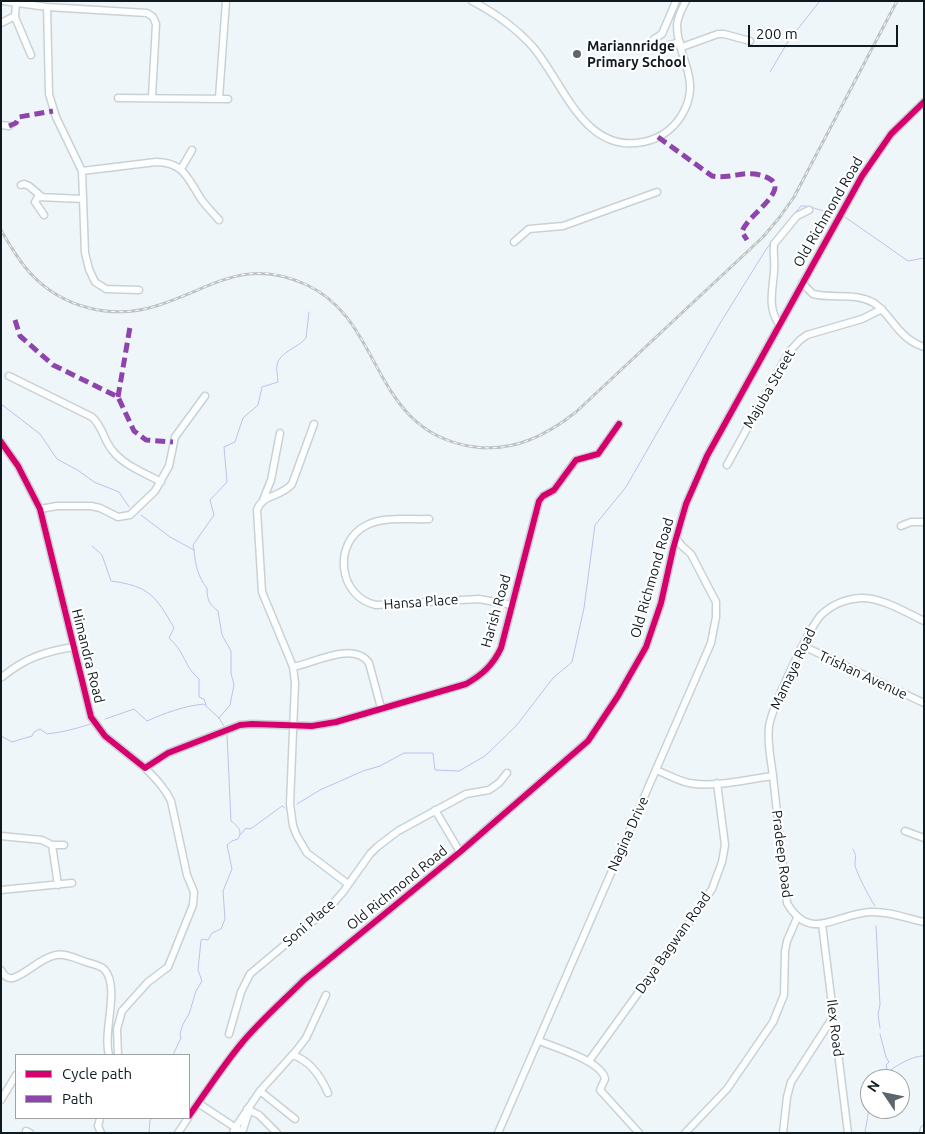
<!DOCTYPE html>
<html>
<head>
<meta charset="utf-8">
<style>
  body { margin:0 }
  #map { position:relative; width:925px; height:1134px; overflow:hidden; background:#eff6f9; font-family:Ubuntu,sans-serif }
  canvas { display:block }
  .frame { position:absolute; inset:0; border:2px solid #0e1a1f; pointer-events:none }
  .legend { position:absolute; left:15px; top:1054px; width:175px; height:65px; box-sizing:border-box; background:#fff; border:1px solid #9fa3a5; margin:0; padding:6px 9px; list-style:none; font-size:15px; color:#0e1a1f }
  .legend li { display:flex; align-items:center; gap:10px; height:25px }
  .legend b { width:25px; border:1px solid #9fa3a5 }
  .north { position:absolute; left:860px; top:1069px; width:50px; height:50px; box-sizing:border-box; background:#fff; border:1px solid #9fa3a5; border-radius:50%; rotate:304deg; font-size:14px; font-weight:700; line-height:20px; text-align:center; color:#0e1a1f }
  .north::after { content:''; display:block; margin:auto; width:18px; height:22px; background:#5d676b; clip-path:polygon(50% 0,100% 100%,50% 72%,0 100%) }
  .scale { position:absolute; left:748px; top:25px; width:150px; height:22px; box-sizing:border-box; border:2px solid #0e1a1f; border-top:0; padding-left:6px; font-size:15px; line-height:18px; white-space:nowrap; color:#0e1a1f; -webkit-text-stroke:4px #fff; paint-order:stroke }
</style>
</head>
<body>
<div id="map">
<canvas width="925" height="1134"></canvas>
<div class="frame"></div>
<ul class="legend">
<li><b style="height:6px;background:#d6006c"></b>Cycle path</li>
<li><b style="height:6px;background:#8e44ad"></b>Path</li>
</ul>
<div class="north">N</div>
<div class="scale">200 m</div>
</div>
<script>
const ctx = document.querySelector('canvas').getContext('2d');
ctx.lineJoin = 'round';
function stroke(path, color, width, dash) { ctx.strokeStyle = color; ctx.lineWidth = width; ctx.lineCap = dash ? 'butt' : 'round'; ctx.setLineDash(dash || []); ctx.stroke(path); }
function label(font, color, halo, rows, align = 'center') {
  ctx.font = font + ' Ubuntu,sans-serif'; ctx.lineWidth = 4.5; ctx.setLineDash([]); ctx.textBaseline = 'middle'; ctx.strokeStyle = halo; ctx.fillStyle = color; for (const [text, x, y, turn = 0] of rows) {
    ctx.save(); ctx.translate(x, y); ctx.rotate((+turn || 0) * Math.PI / 180); ctx.textAlign = isNaN(turn) ? turn : align; if (halo) ctx.strokeText(text, 0, 0); ctx.fillText(text, 0, 0); ctx.restore();
  }
}
const stream = new Path2D(`
  M770 72 789 40 820 1
  M845 217 908 261 924 258
  M1 404 40 434 57 459 79 471 94 482 119 492 129 507
  M141 515 170 537 194 550C195 564 198 577 207 588 207 600 209 604 218 611L222 635 231 651V673L234 685 230 705 219 718 224 726
  M92 546 102 555 111 581C149 586 156 596 174 628L169 638C173 642 178 647 180 651 188 664 187 668 199 679V697L204 699 206 705
  M194 550 193 545 214 515 210 500 227 482 224 447 235 442 243 418 258 405 262 387 278 382C278 377 276 370 277 365 279 352 298 348 306 338L309 312
  M105 719 134 709 147 721C165 713 184 706 204 704L219 718
  M1 736 12 742 32 736 34 732 40 729 47 734C63 732 76 729 90 724
  M297 804 320 790 363 771 380 766 404 753H433L435 770 459 771 485 756 516 726 553 678 572 662 584 608 595 525 626 487 719 325 765 251 775 237 801 206C814 205 820 214 834 210
  M240 835 246 828 248 829 252 828 282 806 285 808
  M853 849C857 857 855 857 855 865 856 872 870 899 875 906
  M876 926 880 1005 878 1014 880 1028
  M880 1034 886 1057 889 1062 886 1065 887 1070 885 1074
  M173 1055 181 1038 180 1034 183 1024 189 1014 196 991 202 981 198 970 201 940 203 939 208 940 212 933 221 929 225 919 223 891 232 869 227 845 232 841 238 839C243 831 238 826 231 821L227 735
  M881 1079C889 1069 912 1055 924 1056
  M149 1133 150 1120 152 1118
  M865 1133C866 1121 873 1105 863 1098L870 1087`);
const minor = new Path2D(`
  M3 1 47 7 147 13 153 17 156 24 152 97
  M472 1C495 13 516 28 533 47 564 84 584 154 643 142 661 139 676 127 684 111 701 78 677 57 677 26 677 17 682 9 686 1
  M676 1 662 34 654 39 653 43 655 47 658 48 680 42
  M16 3 15 17 31 55
  M47 7 49 94 56 117 82 171 85 253 89 269 95 282 106 289 139 290
  M1 23 15 16
  M682 47 718 34H724L750 41
  M118 98 228 99
  M219 98 226 1
  M1 125 9 126
  M181 169 192 150
  M82 171 156 162C184 162 188 179 201 199 206 206 213 213 219 220
  M21 185 24 184 29 186 42 197
  M44 215 35 202 38 197 83 199
  M514 242 529 229 563 226 657 192
  M802 283 813 294C834 299 854 292 874 303 886 311 891 322 901 332 907 339 915 344 924 347
  M779 324C767 307 773 290 774 271 775 262 773 253 774 244L797 216 809 210
  M9 376 92 417C103 427 103 439 112 450 123 465 145 473 161 482
  M314 424 292 484C280 498 262 494 257 510L262 592 289 657 293 667 295 683 290 804 293 826 297 836 307 853 348 884
  M1 442 18 466 40 509 91 717 105 736 145 768 168 753 240 725 252 724 312 726 336 722 466 684C482 675 493 665 501 648L539 501 543 496 554 490 576 460 598 454 619 424
  M727 465 789 352 800 340 807 335 862 319 882 309
  M263 500 271 480 280 433
  M40 509 57 506H91L100 508 118 517 130 515 155 491 169 466 175 437 205 396
  M429 519C409 520 385 516 367 525 332 542 338 597 376 605L479 599 512 605
  M901 526 911 522H924
  M803 646 924 703
  M293 667C314 663 354 641 369 663L381 708
  M2 677C25 658 44 652 73 647
  M656 770C667 774 678 781 689 783 714 788 748 779 773 776L787 903C810 943 836 914 870 912 888 911 906 918 924 922
  M773 776C771 760 767 743 769 727 771 709 809 627 822 614 832 605 846 599 860 598 881 597 905 612 924 621
  M435 810 460 852
  M905 831 924 838
  M1 836 42 840 52 845H64
  M52 845 58 885
  M1 890 72 883
  M822 924 848 1133
  M1 970C4 975 6 979 13 978 28 973 40 958 56 955 66 953 77 959 86 962 92 964 99 965 104 969 121 987 102 1032 109 1055
  M229 1034 241 992 250 974 330 907 343 892 370 854 377 847 398 831 466 794 489 790 499 783 507 773
  M539 1041C554 1047 602 1061 605 1079L600 1090 639 1133
  M118 1055 117 1029 122 1011 148 982 168 967 193 905 194 892 187 875 171 801C165 788 155 778 145 768
  M292 1055C310 1060 321 1077 328 1093
  M589 1061 691 920 712 889 722 862 725 845 717 783
  M260 1091 295 1119
  M1 1100 16 1075
  M198 1103 242 1132
  M247 1109 259 1115 277 1133
  M189 1116C206 1092 222 1067 241 1044 260 1021 283 1001 304 980L460 852 588 741 618 696 646 647 661 603 673 549 686 504 707 456 862 176 891 134 924 102
  M100 1118 98 1126 101 1133
  M26 1131 30 1133
  M178 1133 188 1118
  M233 1133 235 1128 260 1091 296 1051 306 1038 326 995
  M242 1133 249 1111
  M498 1133 711 643 716 617V602L691 554 682 546 676 538
  M685 1133 727 1089 773 1022 784 995 785 951 787 941 797 918
  M783 1133 787 1097 791 1082 833 1017
  M923 1133 924 1129`);
const rail = new Path2D(`
  M1 230C10 246 19 261 31 274 63 308 112 320 156 306 213 288 245 256 307 285 385 321 370 433 475 447 514 452 547 435 576 412L763 237 779 218 794 197 897 1`);
const quiet = new Path2D(`
  M9 126 16 123 19 117 53 111
  M658 137 712 176C728 179 741 172 755 174 805 183 746 214 742 232L747 240
  M15 320 20 336 53 365 118 397 134 431 146 440 173 442
  M118 397 130 327`);
const cycleway = new Path2D(`
  M1 442 18 466 40 509 91 717 105 736 145 768 168 753 240 725 252 724 312 726 336 722 466 684C482 675 493 665 501 648L539 501 543 496 554 490 576 460 598 454 619 424
  M189 1116C206 1092 222 1067 241 1044 260 1021 283 1001 304 980L460 852 588 741 618 696 646 647 661 603 673 549 686 504 707 456 862 176 891 134 924 102`);
const markers = [
  [577,54,5,"#5d676b"]
];
const poiNames = [
  ["Mariannridge",587,46],
  ["Primary School",587,62]
];
const streetNames = [
  ["Old Richmond Road",828,212,-60],
  ["Majuba Street",769,389,-60],
  ["Old Richmond Road",652,578,-74],
  ["Hansa Place",421,602,-4],
  ["Harish Road",496,611,-74],
  ["Himandra Road",88,656,76],
  ["Mamaya Road",793,669,-65],
  ["Trishan Avenue",863,675,25],
  ["Nagina Drive",628,834,-66],
  ["Pradeep Road",782,854,83],
  ["Old Richmond Road",397,888,-39],
  ["Soni Place",309,923,-41],
  ["Daya Bagwan Road",673,943,-55],
  ["Ilex Road",835,1028,83]
];
stroke(stream, '#bfc0ec', 1);
stroke(minor, '#c8d2d6', 9);
stroke(minor, '#fdfefe', 6);
stroke(rail, '#c0c3c4', 3);
stroke(rail, '#fff', 1, [4]);
stroke(quiet, '#8e44ad', 5, [10, 5]);
stroke(cycleway, '#d6006c', 6);
for (const [x, y, r, color] of markers) { const dot = new Path2D(); dot.arc(x, y, r, 0, 2 * Math.PI); ctx.fillStyle = color; ctx.fill(dot); stroke(dot, '#fff', 2); }
label('bold 14px', '#0e1a1f', '#fff', poiNames, 'left');
label('14px', '#0e1a1f', '#fff', streetNames);
</script>
</body>
</html>
